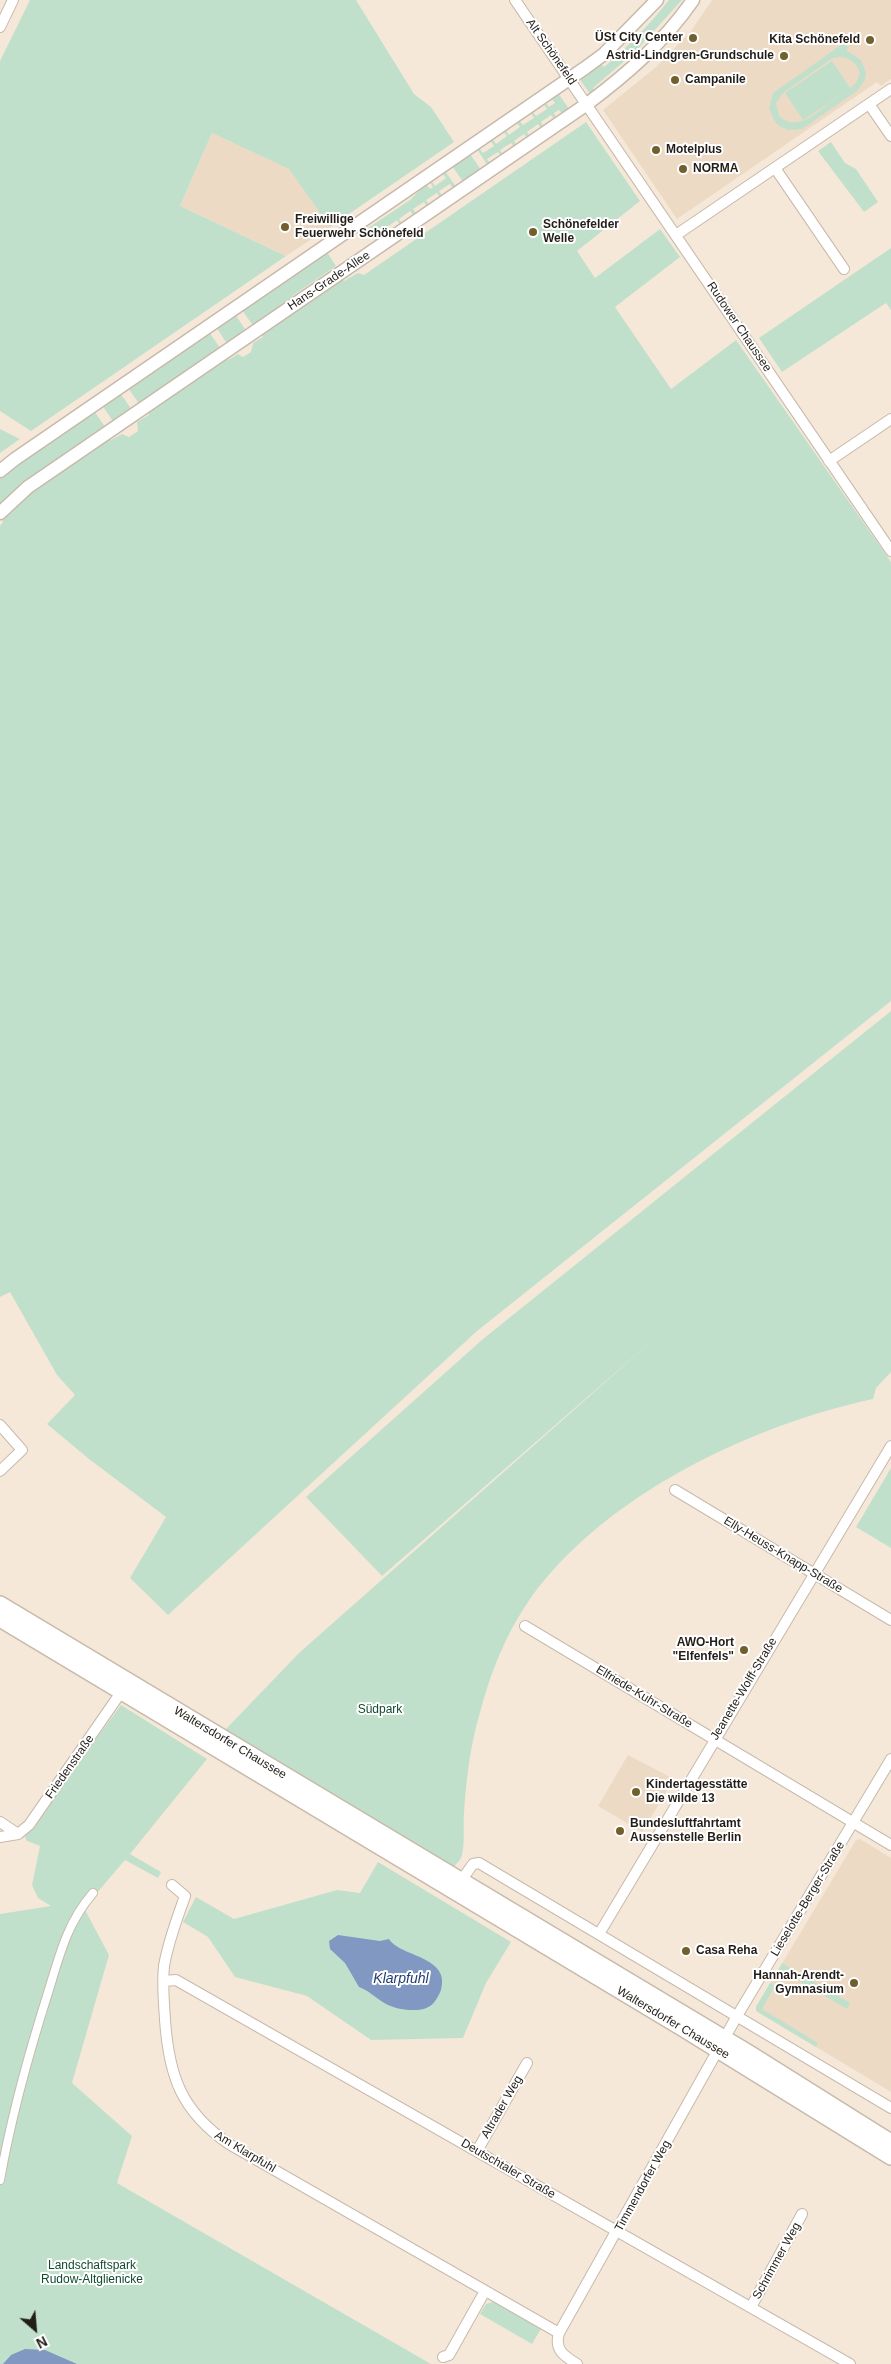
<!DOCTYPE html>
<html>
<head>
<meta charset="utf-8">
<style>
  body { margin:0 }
  #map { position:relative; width:891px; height:2364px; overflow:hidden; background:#f6e8d9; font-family:Helvetica,sans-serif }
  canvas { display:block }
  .north { position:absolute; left:10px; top:2304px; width:50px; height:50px; -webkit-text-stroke:4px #fff; paint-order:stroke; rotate:153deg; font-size:14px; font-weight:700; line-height:20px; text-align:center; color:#221d17 }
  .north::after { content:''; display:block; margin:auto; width:18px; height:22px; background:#221d17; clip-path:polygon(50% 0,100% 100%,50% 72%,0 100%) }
</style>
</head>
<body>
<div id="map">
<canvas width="891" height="2364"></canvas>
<div class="north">N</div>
</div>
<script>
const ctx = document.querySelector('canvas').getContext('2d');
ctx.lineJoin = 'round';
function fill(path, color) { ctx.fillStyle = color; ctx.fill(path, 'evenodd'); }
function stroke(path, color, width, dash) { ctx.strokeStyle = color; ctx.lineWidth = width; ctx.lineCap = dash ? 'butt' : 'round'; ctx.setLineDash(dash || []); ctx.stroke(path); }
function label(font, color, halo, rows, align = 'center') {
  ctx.font = font + ' Helvetica,sans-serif'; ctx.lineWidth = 4; ctx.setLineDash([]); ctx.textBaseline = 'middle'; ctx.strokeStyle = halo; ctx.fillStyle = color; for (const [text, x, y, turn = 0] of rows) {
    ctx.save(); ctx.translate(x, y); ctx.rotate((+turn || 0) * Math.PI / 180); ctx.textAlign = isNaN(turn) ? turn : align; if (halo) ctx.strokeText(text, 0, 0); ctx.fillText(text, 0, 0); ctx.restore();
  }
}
const built = new Path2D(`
  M712 0H891V79L881 86 877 82 677 219 603 110 656 67 691 31Z
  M212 133 290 169 330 227 286 256 180 206Z
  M628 1755 674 1779 642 1832 598 1806Z
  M860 1839 891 1858V2092L756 2011V2007L856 1840Z`);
const green = new Path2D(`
  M30 0H356L414 94 431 107 454 142 330 227 289 169 212 133 180 206 286 256 31 431 0 411V61Z
  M669 0H682L635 52 593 88 596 92 590 94 581 81 583 76 600 63 604 67C628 47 649 25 669 0Z
  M844 43 848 48 846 50 861 60 866 73 865 80 857 91 802 129 788 130 779 126 774 120 769 108 773 93ZM838 57C850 57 856 62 860 73L856 83 850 88 832 61 785 93 803 120 837 98C820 109 798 134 779 116L776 103 784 92 833 58Z
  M558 93 570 110 563 115 559 110 554 113 557 119 555 121 551 115 541 122 544 128 542 129 538 124 527 132 530 137 528 139 524 134 514 141 517 146 515 148 511 143 500 150 504 156 502 157 498 152 487 159 491 165 488 166 477 149 479 148 483 153 494 146 490 140 492 138 496 144 507 136 503 131 505 129 509 135 520 127 516 122 519 120 523 125 534 118 530 112 532 111 536 116 547 109 543 103 545 102 549 107 555 103 551 98Z
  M586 122 640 201 577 251 595 278 660 229 680 257 615 307 671 389 736 340 891 562V1001L477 1331 168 1615 130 1578 166 1517 89 1459 47 1424 75 1395 57 1375 10 1292 0 1297V526L3 522 1 519 22 498 109 437 111 440 122 434 129 437 138 431 137 422 149 415 147 411 226 357 228 360 238 354 243 357 251 352 253 343 263 337 261 333 342 278 344 281 358 273 364 275Z
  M831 142 845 163 856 169 878 202 864 212 818 151Z
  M470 154 482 171 464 183 452 166Z
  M445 171 457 188 454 190 450 184 439 191 443 197 441 199 437 193 426 200 430 206 428 208 424 202 413 209 417 215 415 217 410 211 399 219 403 225 401 226 397 220 386 228 390 234 387 235 383 230 376 235 379 241 377 242 368 228 410 200 426 184 430 189 433 187 429 181 431 180 435 186 446 178 442 173Z
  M891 248V310L886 303 782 372 759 338Z
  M327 252 336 266 295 294 254 327 242 310Z
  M235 314 247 332 228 345 216 327Z
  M209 332 221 349 140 405 128 388Z
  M120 393 132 410 114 423 102 405Z
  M94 411 106 428 0 506V477Z
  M0 429 20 439 0 453Z
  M891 1011V1372L876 1388 873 1399C752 1425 604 1495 530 1599 505 1635 490 1674 479 1716 470 1747 466 1781 464 1813 463 1826 465 1842 462 1855 461 1860 454 1866 451 1870L226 1729 299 1653 653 1340 382 1576 306 1497 483 1339Z
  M891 1468V1548L856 1527Z
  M121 1705 207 1759 130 1854 161 1872 158 1878 125 1860 84 1908 109 1955 72 2083 132 2136 117 2183 431 2364H0V1914L51 1906 38 1898 32 1885 40 1846 27 1841 25 1837 27 1832Z
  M378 1862 511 1942 486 1983 463 2038 371 2040 307 1996 235 1977 208 1937 183 1922 196 1897 234 1919 337 1890 360 1893Z
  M782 1963 850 2003 847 2009 784 1972 781 1977 776 1974Z
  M770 1983 775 1986 762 2009 818 2043 816 2047 756 2011V2007Z
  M496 2301 542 2327 532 2344 480 2314 486 2304Z`);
const water = new Path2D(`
  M338 1935 380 1941 389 1939C400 1957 451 1956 441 1990 439 1995 435 2003 430 2006 420 2013 399 2010 388 2005 378 2000 370 1991 359 1987L345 1963 330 1949 329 1941Z
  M25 2349 45 2350 77 2364H3L11 2355Z`);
const pedestrian = new Path2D(`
  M0 2180C11 2118 28 2056 47 1996 59 1958 66 1924 93 1893`);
const minor = new Path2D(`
  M515 0 891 551
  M0 27 13 0
  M869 104 891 136
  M775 168 844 269
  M676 235 891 89
  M829 461 891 419
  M0 1425 22 1450 0 1471
  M675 1490 891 1620
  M525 1626 891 1845
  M0 1822 18 1834
  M0 1837 18 1834 29 1825 124 1688
  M172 1885 185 1896C177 1919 168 1942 164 1966 162 1984 164 2002 165 2020 169 2076 181 2111 229 2144L559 2333
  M458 1885 473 1864 479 1863 891 2108
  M599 1934 891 1446
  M164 1981 176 1980 850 2364
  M477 2151 527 2063
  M751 2307 802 2214
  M443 2357 449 2355 485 2291
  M577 2364C564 2356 554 2350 559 2333L737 2016 891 1759`);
const tertiary = new Path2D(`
  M0 471 15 459 585 68 604 54 657 0
  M0 513 28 487 587 104C627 74 664 42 693 0`);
const secondary = new Path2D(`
  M0 1604 749 2053 891 2142
  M0 1619 682 2028 891 2157`);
const markers = [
  [693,38,5,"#71602e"],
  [870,40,5,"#71602e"],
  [784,56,5,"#71602e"],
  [675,80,5,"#71602e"],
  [656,150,5,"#71602e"],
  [683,169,5,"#71602e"],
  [285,227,5,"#71602e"],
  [533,232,5,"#71602e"],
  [744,1650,5,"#71602e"],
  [636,1792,5,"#71602e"],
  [620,1831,5,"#71602e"],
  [686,1951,5,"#71602e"],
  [854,1983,5,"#71602e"]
];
const poiNames = [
  ["ÜSt City Center",683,38,"right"],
  ["Kita Schönefeld",860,40,"right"],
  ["Astrid-Lindgren-Grundschule",774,56,"right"],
  ["Campanile",685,80],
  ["Motelplus",666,150],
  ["NORMA",693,169],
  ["Freiwillige",295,220],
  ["Feuerwehr Schönefeld",295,234],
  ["Schönefelder",543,225],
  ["Welle",543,239],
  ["AWO-Hort",734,1643,"right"],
  ["\"Elfenfels\"",734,1657,"right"],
  ["Kindertagesstätte",646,1785],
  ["Die wilde 13",646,1799],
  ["Bundesluftfahrtamt",630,1824],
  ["Aussenstelle Berlin",630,1838],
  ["Casa Reha",696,1951],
  ["Hannah-Arendt-",844,1976,"right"],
  ["Gymnasium",844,1990,"right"]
];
const streetNames = [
  ["Alt Schönefeld",551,52,55],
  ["Hans-Grade-Allee",329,281,-34],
  ["Rudower Chaussee",739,327,56],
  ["Elly-Heuss-Knapp-Straße",783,1555,31],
  ["Jeanette-Wolff-Straße",744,1689,-59],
  ["Elfriede-Kuhr-Straße",644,1697,31],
  ["Waltersdorfer Chaussee",230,1743,31],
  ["Friedenstraße",70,1767,-55],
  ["Lieselotte-Berger-Straße",808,1899,-59],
  ["Waltersdorfer Chaussee",673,2023,31],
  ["Altrader Weg",502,2107,-60],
  ["Am Klarpfuhl",245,2152,31],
  ["Deutschtaler Straße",508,2169,30],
  ["Timmendorfer Weg",643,2186,-61],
  ["Schrimmer Weg",777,2261,-61]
];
const parkNames = [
  ["Südpark",380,1710],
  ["Landschaftspark",92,2266],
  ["Rudow-Altglienicke",92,2280]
];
const waterNames = [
  ["Klarpfuhl",401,1979]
];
fill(built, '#eddac5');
fill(green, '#c1e0cc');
fill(water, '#8198c2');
stroke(pedestrian, '#c7baab', 10);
stroke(minor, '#c7baab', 12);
stroke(tertiary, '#c7baab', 15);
stroke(secondary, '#c7baab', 18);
stroke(pedestrian, '#fff', 8);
stroke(minor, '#fff', 10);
stroke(tertiary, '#fff', 12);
stroke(secondary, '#fff', 15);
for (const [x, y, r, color] of markers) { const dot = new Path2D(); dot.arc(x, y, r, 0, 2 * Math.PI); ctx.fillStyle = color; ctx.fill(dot); stroke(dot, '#fff', 2); }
label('bold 12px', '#221d17', '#fff', poiNames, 'left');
label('12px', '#221d17', '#fff', streetNames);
label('12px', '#104b2e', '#fff', parkNames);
label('italic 14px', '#203c71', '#fff', waterNames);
</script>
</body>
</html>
